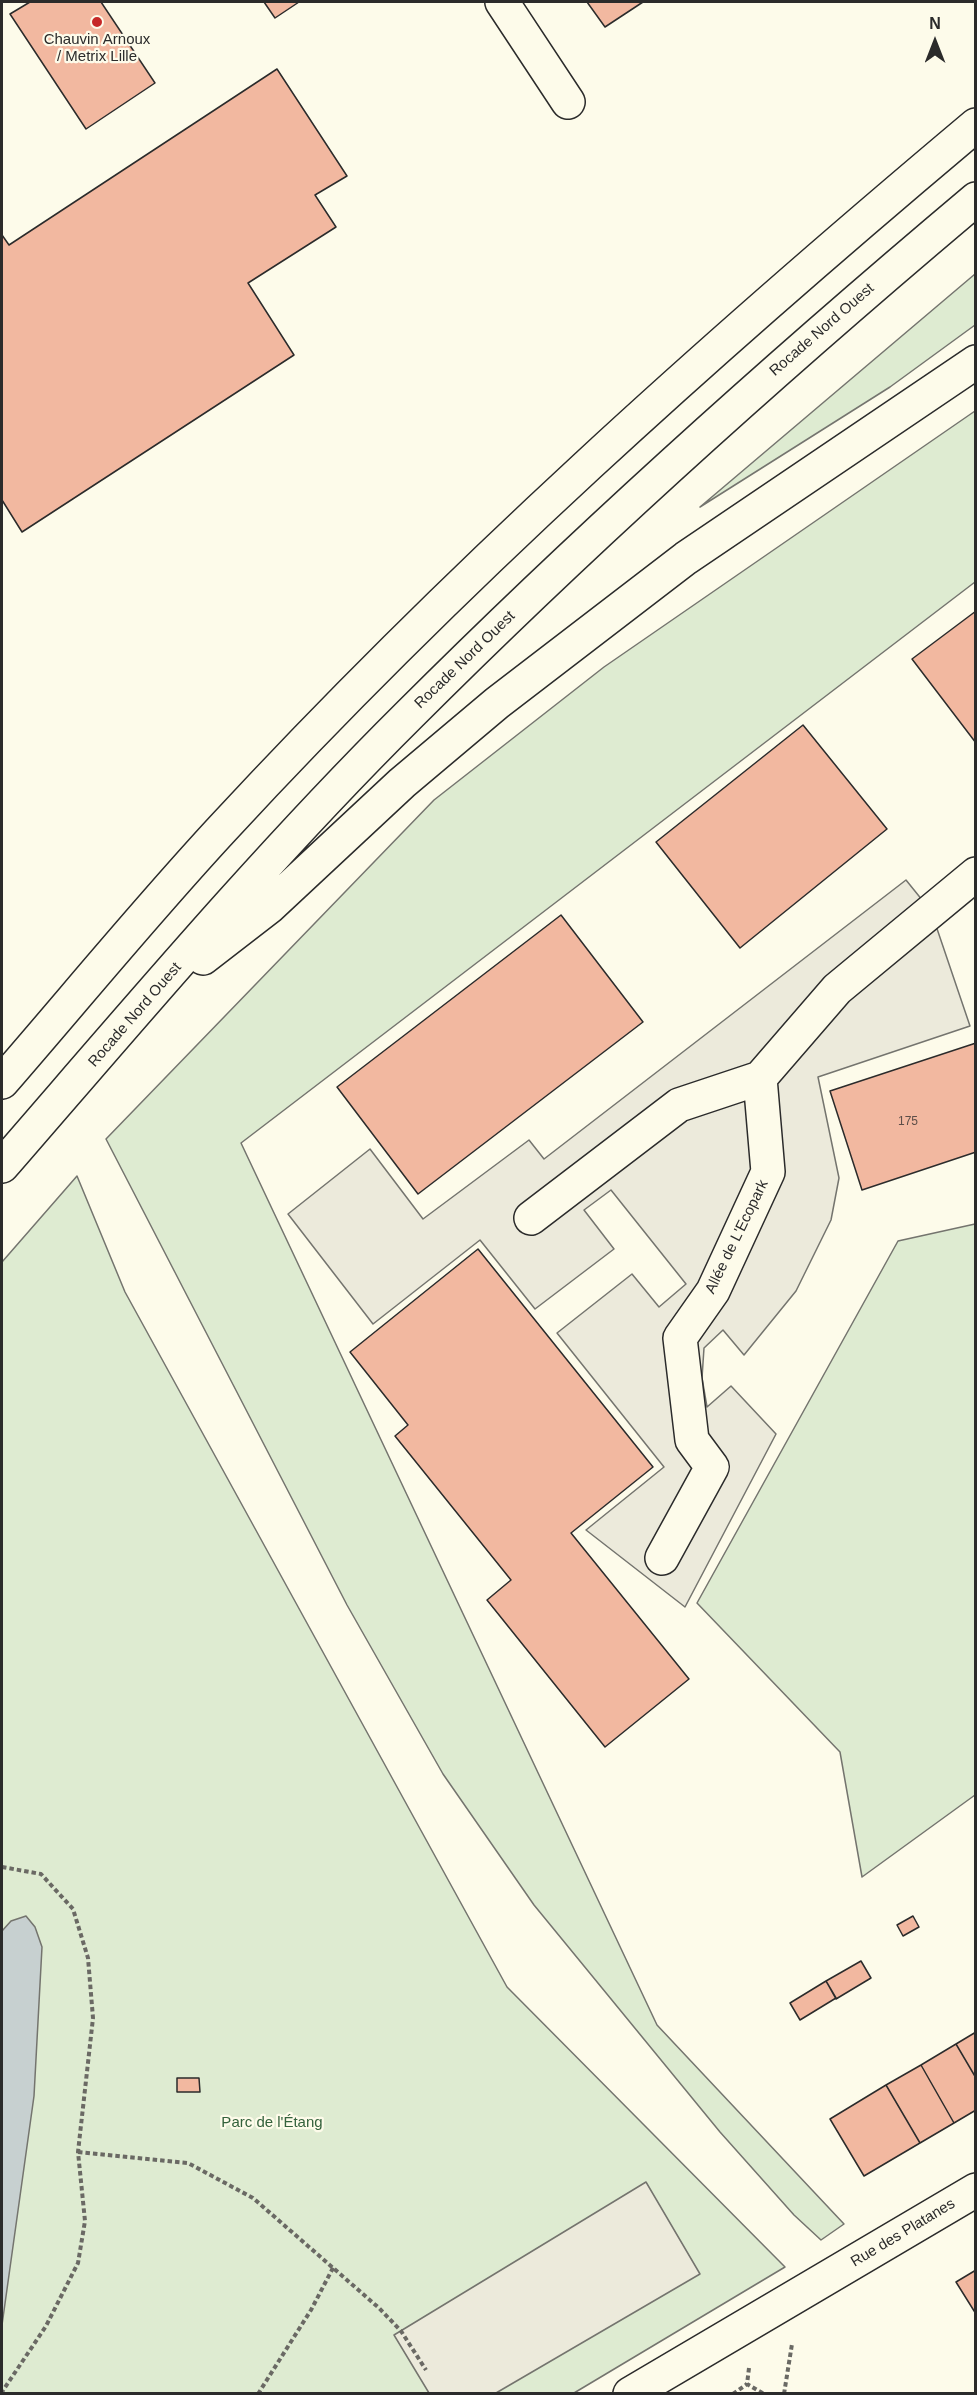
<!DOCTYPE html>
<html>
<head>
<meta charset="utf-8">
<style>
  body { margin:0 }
  #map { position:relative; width:977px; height:2395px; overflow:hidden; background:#fdfbea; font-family:Arial,sans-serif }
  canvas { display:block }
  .frame { position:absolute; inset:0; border:3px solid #2b2b2b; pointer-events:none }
  .north { position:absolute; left:905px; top:12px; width:60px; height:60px; -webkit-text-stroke:4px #fdfbea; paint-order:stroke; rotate:0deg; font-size:16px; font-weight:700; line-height:24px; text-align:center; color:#2b2b2b }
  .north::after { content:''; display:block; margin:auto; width:21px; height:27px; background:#2b2b2b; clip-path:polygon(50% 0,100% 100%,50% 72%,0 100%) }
</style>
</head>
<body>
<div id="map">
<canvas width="977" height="2395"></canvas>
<div class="frame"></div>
<div class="north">N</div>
</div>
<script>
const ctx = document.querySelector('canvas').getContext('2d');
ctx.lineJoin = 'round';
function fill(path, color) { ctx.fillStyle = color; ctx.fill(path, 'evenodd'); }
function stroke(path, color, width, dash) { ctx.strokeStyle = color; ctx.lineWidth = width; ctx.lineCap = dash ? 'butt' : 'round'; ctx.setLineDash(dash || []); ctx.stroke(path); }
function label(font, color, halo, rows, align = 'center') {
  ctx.font = font + ' Arial,sans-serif'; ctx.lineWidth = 4.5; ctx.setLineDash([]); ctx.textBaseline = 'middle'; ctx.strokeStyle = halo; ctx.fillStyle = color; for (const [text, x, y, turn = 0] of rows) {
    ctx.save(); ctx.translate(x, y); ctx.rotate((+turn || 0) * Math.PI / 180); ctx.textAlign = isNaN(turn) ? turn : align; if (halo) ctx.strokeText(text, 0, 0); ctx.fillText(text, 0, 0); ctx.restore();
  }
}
const green = new Path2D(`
  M975 274V325L890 387 700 507Z
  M975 411V582L241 1143 657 2025 844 2224 821 2240 794 2215 720 2132 534 1905 443 1774 347 1605 106 1139 434 800 604 667Z
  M77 1176 125 1292 507 1987 785 2267 574 2393 2 2394V1262Z
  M975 1224V1795L862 1877 840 1752 697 1603 898 1241Z`);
const parking = new Path2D(`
  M906 880 931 911 970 1026 818 1077 839 1178 831 1220 796 1291 744 1355 723 1330 704 1348 702 1378 707 1407 731 1386 776 1434 685 1607 586 1530 664 1467 557 1333 632 1274 659 1307 686 1284 611 1190 584 1210 614 1249 535 1309 480 1240 373 1324 288 1214 370 1149 423 1219 529 1140 544 1159Z
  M646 2182 700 2274 496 2393H429L394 2335Z`);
const water = new Path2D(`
  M26 1916 35 1927 42 1947 34 2096 2 2325V1931L11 1921Z`);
const building = new Path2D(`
  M30 2H101L155 83 86 129 10 14Z
  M264 2H299L275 18Z
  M587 2H643L605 27Z
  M277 69 347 176 315 195 336 227 248 283 294 355 22 532 2 500V235L9 245Z
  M976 611V743L912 659Z
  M803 725 887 829 740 948 656 842Z
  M561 915 643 1022 418 1194 337 1087Z
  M976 1043V1152L862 1190 830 1091Z
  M478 1249 653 1467 571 1533 689 1679 605 1747 487 1600 511 1580 395 1436 408 1425 350 1352Z
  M913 1916 919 1927 903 1936 897 1925Z
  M861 1961 871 1978 836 1999 826 1981Z
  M826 1981 836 1998 800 2020 790 2003Z
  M976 2032V2078L956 2044Z
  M956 2044 976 2078V2110L954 2123 921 2065Z
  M921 2065 954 2123 920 2143 886 2085Z
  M177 2078H199L200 2092H177Z
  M886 2085 920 2143 864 2176 830 2119Z
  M976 2270V2314L956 2282Z`);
const path = new Path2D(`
  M2 1867 41 1874 73 1909 88 1958 93 2018 78 2152 85 2221 78 2263 46 2326 2 2392
  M78 2152 188 2163 253 2198 379 2308 401 2331 426 2370
  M749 2368 747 2384 764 2394
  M258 2394 311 2310 334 2266
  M733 2394 747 2384
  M784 2394 792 2344`);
const minor = new Path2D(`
  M502 2 568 102
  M531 1218 679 1105 760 1078
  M662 1558 712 1467 692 1440 680 1338 713 1291 768 1172 760 1078 837 989 976 874
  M630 2394 976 2190`);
const highway = new Path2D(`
  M203 958 269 907 402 783 497 703 686 558 976 362
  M2 1082C75 998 146 911 223 828 456 576 713 346 976 125
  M2 1166C134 1014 265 858 409 715 590 534 780 364 976 199`);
const markers = [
  [97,22,6,"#c62828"]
];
const numberNames = [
  ["175",908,1122]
];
const poiNames = [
  ["Chauvin Arnoux",97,40],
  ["/ Metrix Lille",97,57]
];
const streetNames = [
  ["Rocade Nord Ouest",822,330,-41],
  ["Rocade Nord Ouest",465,660,-44],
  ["Rocade Nord Ouest",135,1015,-49],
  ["Allée de L'Ecopark",737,1237,-64],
  ["Rue des Platanes",903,2233,-31]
];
const parkNames = [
  ["Parc de l'Étang",272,2123]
];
fill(green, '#deebd1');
stroke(green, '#74746e', 1.5);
fill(parking, '#eceadb');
stroke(parking, '#74746e', 1.5);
fill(water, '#c7d0d0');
stroke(water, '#74746e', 1.5);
fill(building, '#f2b8a0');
stroke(building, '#2b2b2b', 1.5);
stroke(minor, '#2b2b2b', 36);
stroke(highway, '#2b2b2b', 36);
stroke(path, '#6a6964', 4, [4.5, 3]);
stroke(minor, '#fdfbea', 33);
stroke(highway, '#fdfbea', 33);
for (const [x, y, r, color] of markers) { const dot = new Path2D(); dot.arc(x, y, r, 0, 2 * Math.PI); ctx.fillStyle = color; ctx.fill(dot); stroke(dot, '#fdfbea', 2); }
label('12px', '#5d4e48', null, numberNames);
label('15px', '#2b2b2b', '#fdfbea', poiNames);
label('15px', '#2b2b2b', '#fdfbea', streetNames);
label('15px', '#34623c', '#fdfbea', parkNames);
</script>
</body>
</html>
